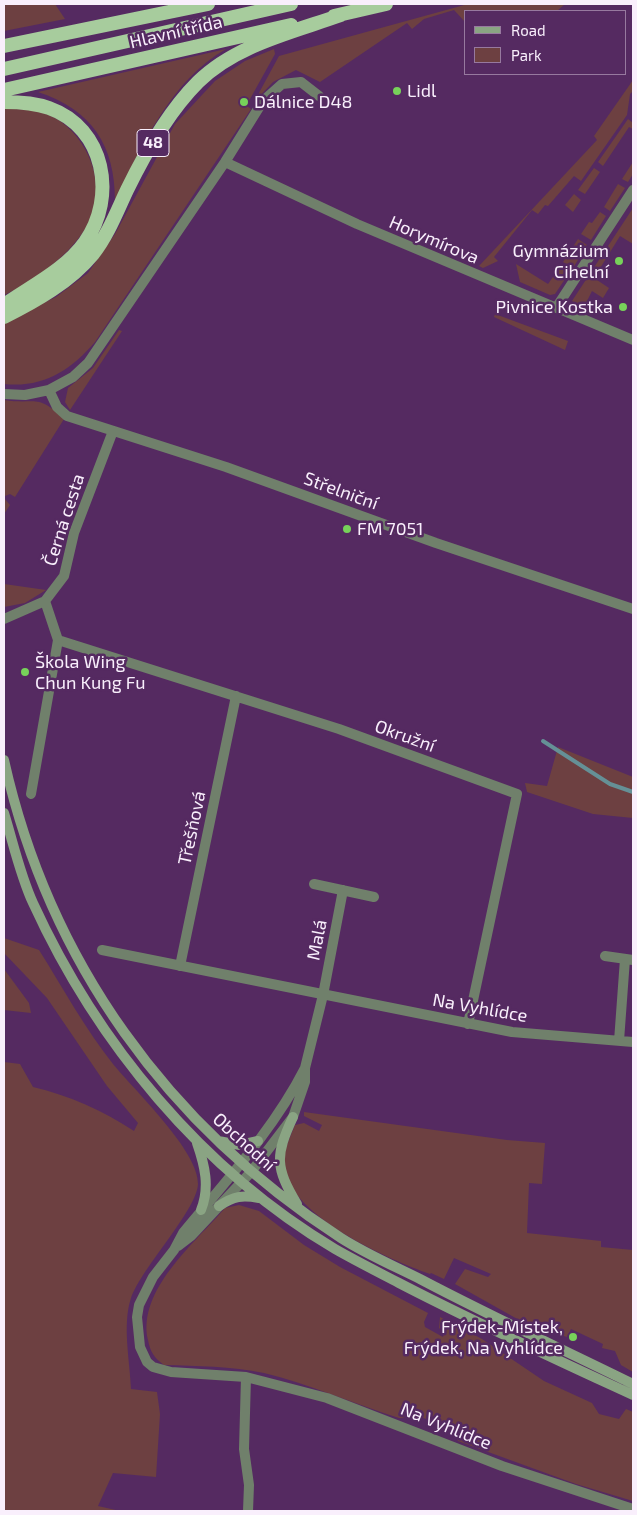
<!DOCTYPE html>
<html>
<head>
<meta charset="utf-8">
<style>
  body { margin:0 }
  #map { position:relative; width:637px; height:1515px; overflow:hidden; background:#552a61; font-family:"Exo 2",sans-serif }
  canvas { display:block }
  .frame { position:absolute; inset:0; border:5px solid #f9effc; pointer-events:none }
  .legend { position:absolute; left:464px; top:10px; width:162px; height:65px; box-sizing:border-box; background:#552a61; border:1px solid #97799f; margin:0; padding:6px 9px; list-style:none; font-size:15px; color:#f9effc }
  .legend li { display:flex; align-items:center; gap:10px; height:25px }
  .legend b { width:25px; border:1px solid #97799f }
</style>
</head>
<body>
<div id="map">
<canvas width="637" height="1515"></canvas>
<div class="frame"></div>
<ul class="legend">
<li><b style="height:6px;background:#8aa483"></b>Road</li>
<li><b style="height:14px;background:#6d4041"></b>Park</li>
</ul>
</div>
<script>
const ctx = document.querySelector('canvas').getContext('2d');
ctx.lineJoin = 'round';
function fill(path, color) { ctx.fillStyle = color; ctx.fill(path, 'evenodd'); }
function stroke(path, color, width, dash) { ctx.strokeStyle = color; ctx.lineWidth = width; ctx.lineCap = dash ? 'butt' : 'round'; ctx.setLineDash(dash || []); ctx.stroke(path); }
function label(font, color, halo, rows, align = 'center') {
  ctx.font = font + ' "Exo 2",sans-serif'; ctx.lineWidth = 5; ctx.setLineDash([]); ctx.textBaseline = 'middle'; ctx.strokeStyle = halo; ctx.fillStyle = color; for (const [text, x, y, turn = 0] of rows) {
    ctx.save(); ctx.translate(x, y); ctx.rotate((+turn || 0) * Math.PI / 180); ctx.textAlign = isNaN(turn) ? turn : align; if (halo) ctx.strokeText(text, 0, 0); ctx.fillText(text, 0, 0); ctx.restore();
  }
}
const green = new Path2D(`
  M4 4H55L65 19 4 31Z
  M468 4H565L557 11H466V23L454 10 424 19 412 29 407 23 320 82 296 70 273 82 254 102 279 56Z
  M226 49C171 80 141 147 115 201 115 145 92 110 38 92Z
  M274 49 275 54 250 99 247 106 251 109 95 342C70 371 43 388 4 384V322L56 297 88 273 115 234 175 124 215 81 245 61Z
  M633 80V91L630 94 627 115 581 181 574 176 548 206 545 205 538 214 532 210 494 257 498 261 483 268 479 266 597 140 594 136Z
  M4 109C20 109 34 109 49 115 84 130 106 178 92 215 80 248 35 282 4 295Z
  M628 119 633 123V129L629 127 603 166 598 162Z
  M633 162V174L628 182 622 179Z
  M594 168 600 172 585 194 578 190Z
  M618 184 625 188 610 211 604 207Z
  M574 194 581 200 573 212 565 205Z
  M633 208V244L620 236 594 278 609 288 603 298 592 291 588 299 598 306 593 311 583 312 572 301Z
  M600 212 606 216 591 240 581 234 589 222 592 223Z
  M578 239 587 245 573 268 563 262Z
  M516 264 548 284 560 267 569 273 555 294 550 295 520 282Z
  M495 314 568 341 565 350 494 317Z
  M119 330 122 331 70 410 65 402 68 388 93 368Z
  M4 400C36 405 37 393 64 419L15 497 10 494 5 496V499L10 505 4 514Z
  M4 584 46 590 25 603 4 607Z
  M558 747 633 777V818L593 814 527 792 525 783 547 786Z
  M4 938 39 950C63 988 85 1029 113 1064 134 1090 199 1151 198 1184 197 1210 142 1267 131 1298 122 1325 130 1361 131 1389L157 1392 160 1414 156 1477 113 1473 98 1506 120 1511H4V1062L20 1064 33 1087C70 1096 102 1110 134 1131L138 1123 107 1086 47 998 4 953Z
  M4 969 29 1003 31 1013 4 1010Z
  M304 1112 507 1140 545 1143 542 1184 529 1183 527 1233 601 1241V1247L633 1250V1372L621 1365 615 1351 602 1348 603 1344 571 1329 567 1337 528 1325 455 1284 465 1269 488 1277 491 1274 454 1258 444 1279 431 1273 430 1274C388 1259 294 1218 284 1169 281 1155 290 1138 295 1125L304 1123 319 1131 322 1125 304 1116Z
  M239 1205 259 1211 304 1245 340 1267 428 1313 424 1322 425 1327 443 1337 444 1332 439 1328 440 1317 482 1339 544 1381 592 1403 599 1414 619 1419 626 1409 633 1412V1501L576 1484 458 1441 456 1437 457 1431 408 1412 403 1418H399C354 1404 310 1384 264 1373 231 1366 197 1366 164 1365 154 1358 150 1351 148 1340 137 1290 195 1243 225 1208Z`);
const stream = new Path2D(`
  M543 741 610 784 633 792`);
const minor = new Path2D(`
  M225 162 357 224 633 340
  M556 308 633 190
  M49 390 57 407 67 416 226 467 436 543 633 609
  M4 394 25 395 49 390 73 377 88 363 225 162 263 101 282 84 301 82 319 96
  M4 619 45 601 64 576 74 533 113 431
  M58 640 339 729 517 794 468 1024
  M31 794 58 640 45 601
  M314 884 374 897
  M102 950 512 1032 633 1042
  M605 956 633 960
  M180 966 236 696
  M619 1041 625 959
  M305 1068C274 1129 226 1181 183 1233L174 1250 153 1277 139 1305 137 1317 140 1347 147 1362 153 1367 171 1372 246 1377 327 1398 502 1466 633 1509
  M178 1246 191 1236 251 1172 293 1117 305 1082V1068L323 995 343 890
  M246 1377 244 1449 249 1485 248 1511`);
const secondary = new Path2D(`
  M4 760C49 962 168 1126 341 1238 366 1254 394 1266 420 1279 490 1316 562 1349 633 1384
  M4 813C13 842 20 875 33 903 97 1043 202 1170 335 1249 356 1261 378 1272 399 1283 476 1323 555 1359 633 1395
  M293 1117C275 1156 275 1167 297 1204
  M218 1141 240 1145 258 1141
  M197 1143C205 1166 210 1187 201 1210
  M219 1206C234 1196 242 1195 259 1198`);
const trunk = new Path2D(`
  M334 16 386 4
  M4 46 208 4
  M4 69 291 4
  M4 90 291 25
  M4 102C19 102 35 103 49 108 105 128 117 197 85 242 65 270 31 286 4 305
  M4 317C36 301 70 282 93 254 108 235 117 211 127 190 145 153 168 112 198 82 235 45 293 32 341 15`);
const markers = [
  [397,91,5,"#77d25a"],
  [244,102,5,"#77d25a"],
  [619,261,5,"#77d25a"],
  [623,307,5,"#77d25a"],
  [347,529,5,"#77d25a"],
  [25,672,5,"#77d25a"],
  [573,1337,5,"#77d25a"]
];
const shields = [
  [153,143,32]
];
const shieldNames = [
  ["48",153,143]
];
const streetNames = [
  ["Hlavní třída",176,32,-13],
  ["Horymírova",434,240,23],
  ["Střelniční",341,491,20],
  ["Černá cesta",64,520,-72],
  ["Okružní",405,736,20],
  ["Třešňová",192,828,-78],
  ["Malá",317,940,-79],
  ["Na Vyhlídce",480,1008,10],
  ["Obchodní",244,1142,42],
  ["Na Vyhlídce",446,1426,22]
];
const poiNames = [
  ["Lidl",407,91],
  ["Dálnice D48",254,102],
  ["Gymnázium",609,251,"right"],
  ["Cihelní",609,272,"right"],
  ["Pivnice Kostka",613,307,"right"],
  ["FM 7051",357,529],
  ["Škola Wing",35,662],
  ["Chun Kung Fu",35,683],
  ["Frýdek-Místek,",563,1327,"right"],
  ["Frýdek, Na Vyhlídce",563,1348,"right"]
];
fill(green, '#6d4041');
stroke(stream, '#659096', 4);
stroke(minor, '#70806b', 10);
stroke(secondary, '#8aa483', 10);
stroke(trunk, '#a7cc9d', 14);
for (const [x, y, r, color] of markers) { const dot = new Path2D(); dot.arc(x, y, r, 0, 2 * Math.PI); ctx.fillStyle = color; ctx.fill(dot); stroke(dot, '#552a61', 2); }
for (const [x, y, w] of shields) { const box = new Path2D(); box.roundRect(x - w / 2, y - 13.5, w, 27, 4); ctx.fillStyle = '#552a61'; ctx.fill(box); stroke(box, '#f9effc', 1); }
label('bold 16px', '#f9effc', null, shieldNames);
label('18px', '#f9effc', '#552a61', streetNames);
label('18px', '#f9effc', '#552a61', poiNames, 'left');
</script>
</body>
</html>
